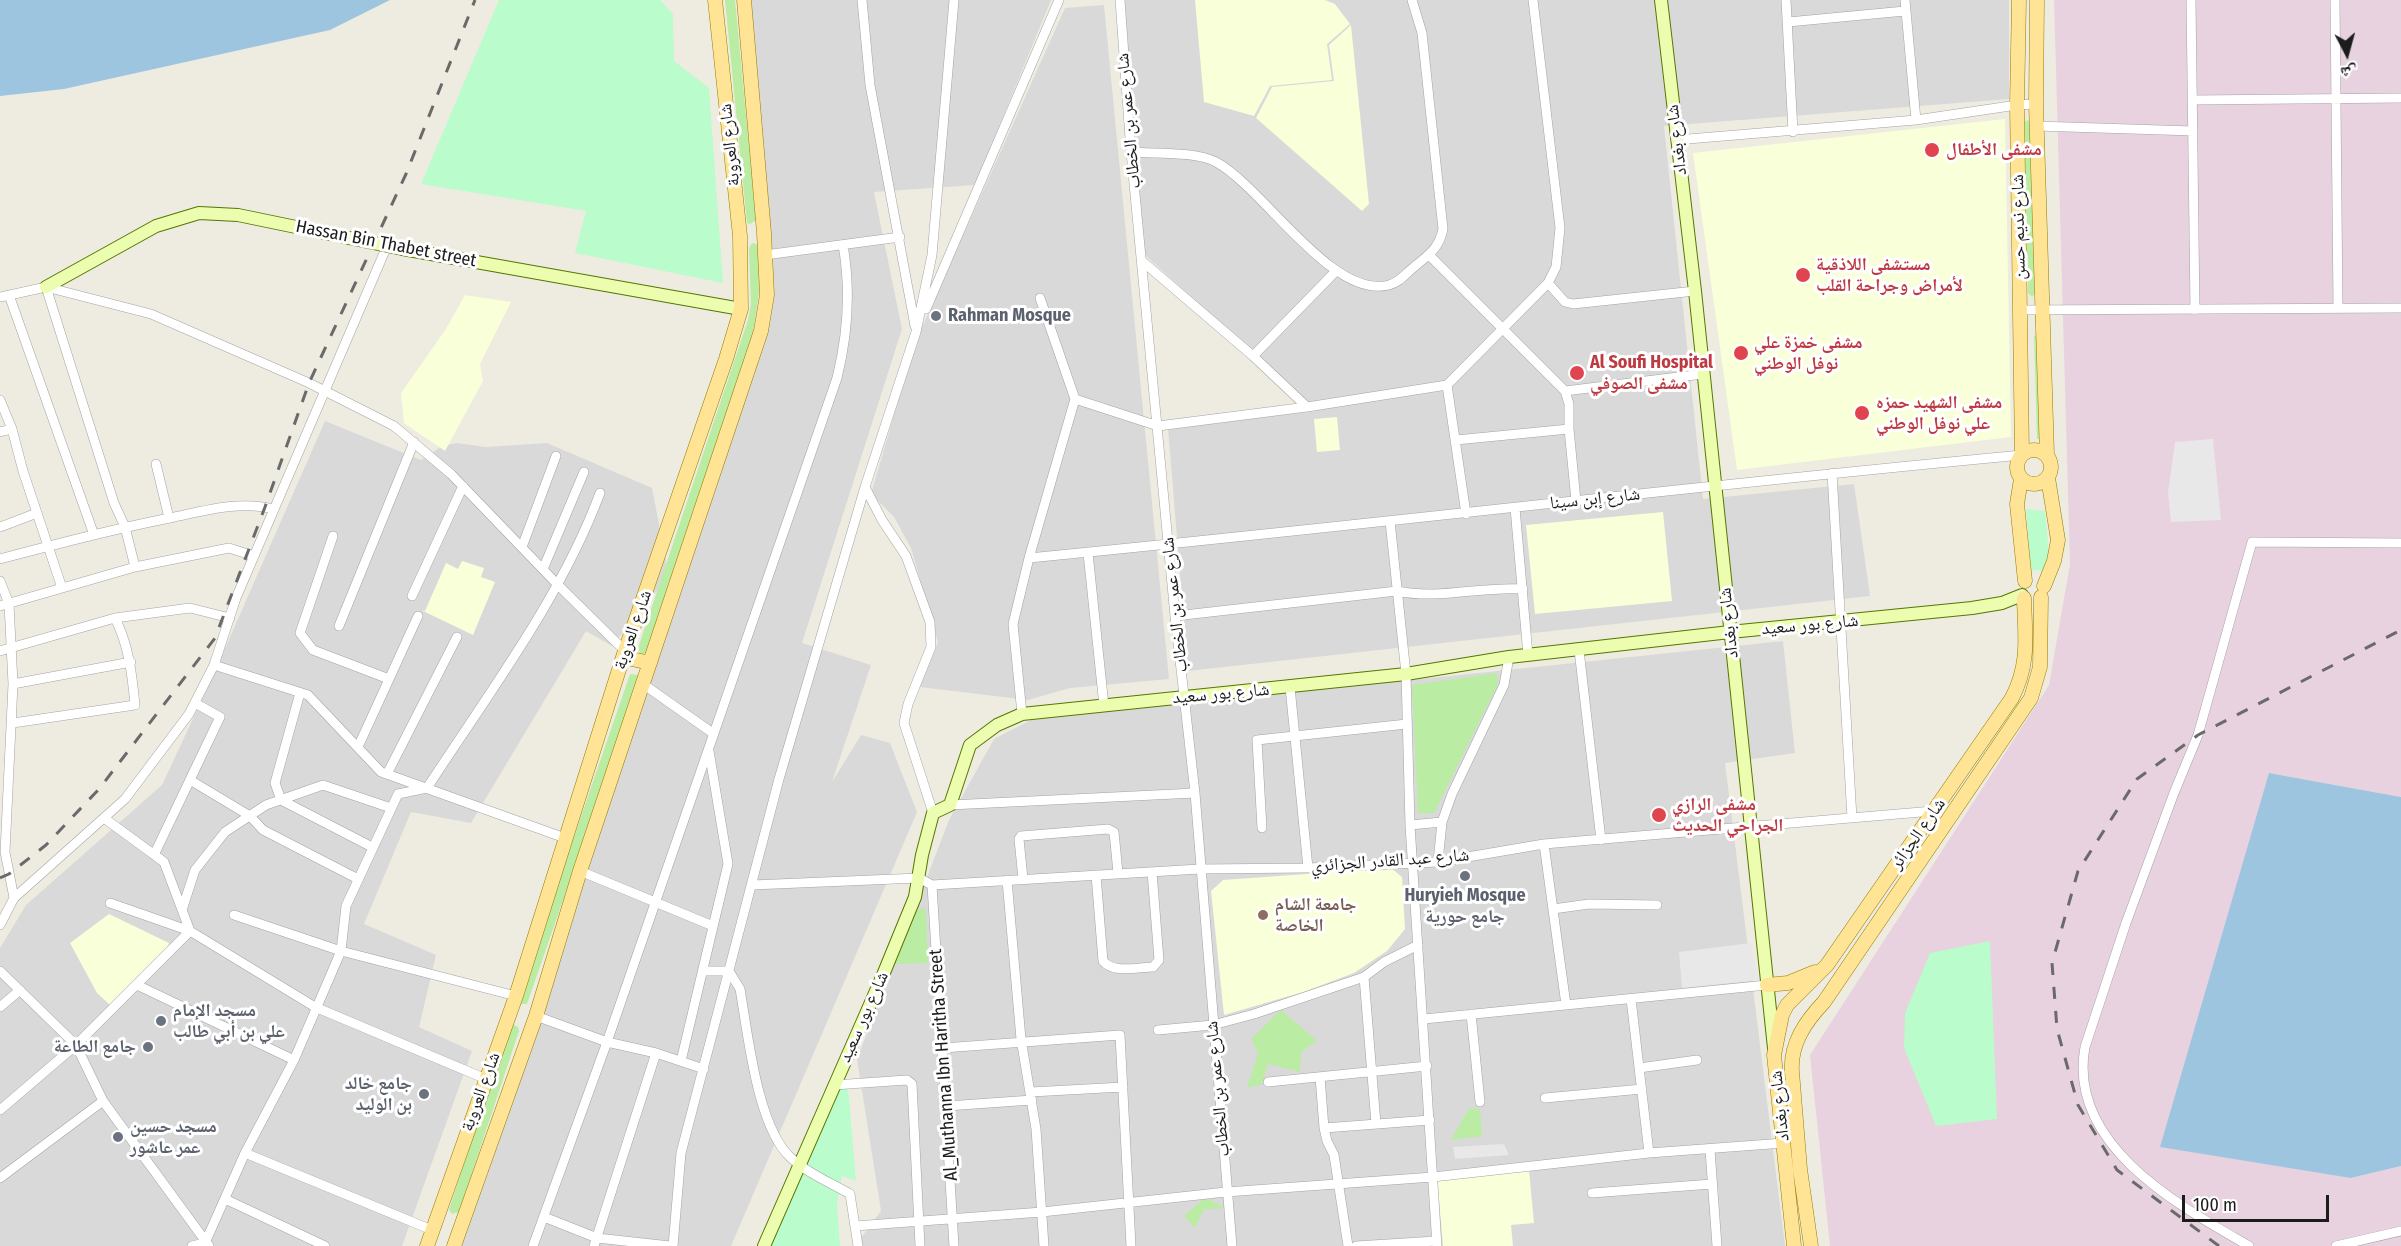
<!DOCTYPE html>
<html>
<head>
<meta charset="utf-8">
<style>
  body { margin:0 }
  #map { position:relative; width:2401px; height:1246px; overflow:hidden; background:#eeece1; font-family:"Fira Sans Condensed","Noto Naskh Arabic",sans-serif }
  canvas { display:block }
  .north { position:absolute; left:2317px; top:24px; width:60px; height:60px; -webkit-text-stroke:4px #fff; paint-order:stroke; rotate:174deg; font-size:16px; font-weight:700; line-height:24px; text-align:center; color:#1c1c1c }
  .north::after { content:''; display:block; margin:auto; width:21px; height:27px; background:#1c1c1c; clip-path:polygon(50% 0,100% 100%,50% 72%,0 100%) }
  .scale { position:absolute; left:2182px; top:1195px; width:147px; height:27px; box-sizing:border-box; border:3px solid #1c1c1c; border-top:0; padding-left:8px; font-size:18px; line-height:21px; white-space:nowrap; color:#1c1c1c; -webkit-text-stroke:4px #fff; paint-order:stroke }
</style>
</head>
<body>
<div id="map">
<canvas width="2401" height="1246"></canvas>
<div class="north">ش</div>
<div class="scale">100 m</div>
</div>
<script>
const ctx = document.querySelector('canvas').getContext('2d');
ctx.lineJoin = 'round';
function fill(path, color) { ctx.fillStyle = color; ctx.fill(path, 'evenodd'); }
function stroke(path, color, width, dash) { ctx.strokeStyle = color; ctx.lineWidth = width; ctx.lineCap = dash ? 'butt' : 'round'; ctx.setLineDash(dash || []); ctx.stroke(path); }
function label(font, color, halo, rows, align = 'center') {
  ctx.font = font + ' "Fira Sans Condensed","Noto Naskh Arabic",sans-serif'; ctx.lineWidth = 6; ctx.setLineDash([]); ctx.textBaseline = 'middle'; ctx.strokeStyle = halo; ctx.fillStyle = color; for (const [text, x, y, turn = 0] of rows) {
    ctx.save(); ctx.translate(x, y); ctx.rotate((+turn || 0) * Math.PI / 180); ctx.textAlign = isNaN(turn) ? turn : align; if (halo) ctx.strokeText(text, 0, 0); ctx.fillText(text, 0, 0); ctx.restore();
  }
}
const residential = new Path2D(`
  M751 0H1051L975 185 874 192 902 329 802 643 871 665 832 782 861 735 890 743 917 812 731 1246H456L638 715 764 334Z
  M1123 0H2009V99L1664 126 1703 499 1854 484 1870 596 1188 671 1168 428 1317 411 1144 254Z
  M1104 5 1169 679 1070 688 1028 700 920 687 938 642 911 548 894 517 871 494 915 343 1065 8Z
  M325 421 421 460 442 446 457 443 486 447 547 443 652 488 669 576 612 646 586 631 471 823 411 812 364 924 436 955 419 1027 472 1051 402 1246H0V948L26 905 162 785 212 678Z
  M1783 641 1795 753 1725 763 1785 1246H855L881 1211 857 1059 949 820 994 739 1031 720Z`);
const industrial = new Path2D(`
  M2054 0H2401V797L2269 773 2351 1178 2401 1166V1246H1830L1810 1055 2049 685 2070 564Z`);
const education = new Path2D(`
  M1195 0H1325L1335 4 1350 24 1327 44 1332 80 1270 86 1254 116 1204 102Z
  M1351 25 1369 204 1362 211 1256 118 1272 87 1334 81 1329 45Z
  M2005 119 2011 437 1737 470 1693 153Z
  M465 295 511 302 480 364 483 381 445 451 404 423 401 393 446 329Z
  M1337 417 1340 450 1317 452 1314 419Z
  M1663 512 1672 601 1535 614 1526 525Z
  M462 561 484 568 481 577 495 582 473 635 421 610 425 611 446 563 458 569Z
  M1391 868 1402 877 1405 929 1387 951 1354 973 1303 992 1224 1015 1211 891 1223 880Z
  M109 914 169 943 167 950 110 1005 97 993 70 943Z
  M1529 1170 1534 1223 1511 1225 1513 1246H1443L1437 1179Z`);
const grass = new Path2D(`
  M725 0H735L756 220 750 224 747 223Z
  M2028 120 2031 123 2035 293 2032 297 2028 293 2024 122Z
  M754 243 759 246 760 286 752 339 646 653 640 655 638 648 748 320 751 304 749 249 751 244Z
  M2038 334 2043 439H2037L2034 336Z
  M1497 673 1498 684 1434 813H1418L1412 685Z
  M630 674 638 675 639 681 527 1004H519L518 1000Z
  M922 908 926 910 928 963 893 964 915 912Z
  M1281 1010 1317 1041 1301 1052 1300 1072 1268 1064 1262 1084 1247 1088 1258 1053 1251 1039Z
  M514 1025 518 1027 519 1031 459 1212 452 1214 449 1210 508 1027Z
  M1469 1108 1480 1109 1482 1136 1451 1140Z
  M1205 1198 1226 1208 1204 1209 1195 1228 1184 1216Z`);
const park = new Path2D(`
  M499 0H660L673 14 674 61 709 88 723 283 575 253 586 211 421 184Z
  M2026 509 2045 511 2049 555 2047 571 2031 570Z
  M1990 941 1997 1119 1936 1126 1904 1048 1905 1013 1930 953Z
  M848 1087 856 1181 842 1176 837 1203 840 1246H771L839 1088Z`);
const parking = new Path2D(`
  M2213 439 2221 520 2171 522 2168 493 2175 442Z
  M1751 943 1759 980 1682 988 1679 952Z
  M1504 1144 1509 1155 1455 1159 1453 1147Z`);
const water = new Path2D(`
  M0 0H390L330 30 64 89 0 96Z
  M2269 773 2401 797V1166L2351 1178 2160 1147Z`);
const street = new Path2D(`
  M862 0 870 85 915 326
  M1120 0 1131 152 1175 616 1195 793 1232 1246
  M1786 0 1793 132
  M1905 0 1916 120
  M2191 0 2195 310
  M2335 0 2338 308
  M1788 22 1905 11
  M2193 100 2401 98
  M2036 126 2193 131
  M1676 140 1916 120 2017 105 2036 104
  M1131 152C1155 154 1195 151 1216 162 1264 188 1332 300 1389 285 1400 282 1405 274 1414 267 1428 255 1439 249 1443 229L1422 33 1412 0
  M765 255 900 237
  M1430 256 1565 391 1569 404V429L1576 501
  M1142 261 1253 356 1307 407
  M1548 283 1565 302 1573 304 1695 291
  M46 287 114 503 125 527 135 567
  M9 295 94 535
  M0 297 46 287 151 314 309 383 394 426 451 474 558 585 625 651
  M1040 298 1075 399
  M926 309 1059 0
  M2020 310 2401 308
  M1253 356 1335 272
  M1447 385 1466 514
  M1565 391 1703 374
  M0 400 12 429 23 471 62 588
  M0 432 12 429
  M1456 440 1569 429
  M156 464 169 518
  M1832 473 1852 818
  M865 487 882 520 906 556 930 622 931 647 908 704 904 723 933 813
  M1515 508 1528 655
  M1390 521 1406 674 1410 825 1437 1246
  M0 527 37 513
  M333 536 300 633 313 650 389 679
  M522 547 556 456
  M1088 553 1104 706
  M1029 558C1360 526 1691 486 2022 455
  M0 559C56 544 113 529 170 518 204 511 239 500 274 509
  M543 569 584 472
  M0 581 9 604 13 684 5 852 14 898 0 925
  M412 596 463 486
  M0 606 135 567 229 548 254 556
  M1175 616 1397 591C1439 600 1481 586 1523 589
  M339 626 414 442
  M1579 650 1601 840
  M0 651 115 618 190 608 230 618
  M214 665 308 695 381 772 565 838
  M13 684 131 662
  M643 684 714 734
  M1290 687 1308 868
  M300 693 275 783 281 800 372 847
  M1022 714 1013 624 1029 558 1075 399 1158 426 1307 407 1447 385 1548 283 1556 267 1560 228 1533 0
  M13 723 135 705C132 674 129 646 115 618
  M358 747 418 616
  M387 774 457 637
  M190 780 250 816 263 830 358 879
  M950 805 1195 793
  M104 818 164 862 190 931 315 1007 486 1079
  M1410 825 1442 822
  M1262 828 1257 740 1407 724
  M1544 844 1566 1005
  M154 855 220 717 195 703
  M1438 862 1442 822 1452 794 1504 685 1509 657
  M580 871 713 926
  M1096 875 1103 961C1114 974 1138 967 1153 967L1159 960 1152 872
  M1023 879 1019 839 1021 836 1108 829 1114 832 1118 873
  M1007 880 1021 1039 1036 1129 1044 1246
  M752 885 919 878 932 885 1200 869 1308 868 1438 862 1544 844 1933 811
  M932 885 954 1246
  M14 898 125 799 189 714 214 665 236 598 387 246
  M1553 909 1589 904 1657 905
  M182 910 195 870 225 832 266 805 323 785 391 808
  M234 915 341 951 516 996
  M0 971 76 1045 103 1101 209 1246
  M703 971H729L740 989C748 1034 757 1127 791 1158 807 1173 831 1183 850 1194L858 1246
  M1364 977 1376 1124
  M137 985 294 1060
  M1631 999 1649 1153
  M0 1007 20 990
  M1471 1014 1480 1102
  M536 1016 607 1042 656 1053 704 1069
  M1424 1019 1767 985
  M1158 1030 1213 1025 1254 1014 1364 977 1384 962 1418 945
  M943 1048 1120 1035 1131 1246
  M681 1061 728 864 709 751
  M1639 1068 1697 1060
  M1320 1077 1324 1128
  M1268 1082 1427 1066
  M834 1085 907 1080 912 1084 920 1246
  M1031 1092 1123 1087
  M1545 1098 1642 1089
  M947 1106 1032 1100
  M0 1110 76 1045 190 931 110 903
  M1710 1150 1717 1246
  M245 1153 432 1230
  M0 1178 103 1101
  M1592 1193 1712 1184
  M225 1199 325 1246
  M544 1217 597 1238 670 1246
  M855 1226 1042 1212 1226 1192 1433 1177 1649 1153 1784 1143
  M192 1246 205 1243 245 1153 294 1060 341 951 346 906 398 794 427 788C488 694 561 598 600 493
  M533 1246 607 1042 837 378C848 334 851 291 843 245
  M594 1246 656 1053
  M673 1246 681 1153 779 779 865 487 916 332 932 255 954 0
  M1348 1246 1334 1155 1327 1141 1324 1128 1430 1120
  M1356 1246 1436 1241
  M2249 1246C2178 1205 2067 1145 2085 1047L2126 923 2174 793 2198 735 2252 542 2401 543
  M2336 1246 2401 1231`);
const secondary = new Path2D(`
  M1661 0 1695 291 1774 1048
  M403 249 741 309
  M46 287 156 226 199 213 238 215 354 239
  M764 1246 883 975 915 897 922 855 933 813 950 805 970 745 997 725 1022 714 1406 674 1509 657 1730 632 1972 608 2002 603 2022 595`);
const primary = new Path2D(`
  M2019 0 2017 105 2022 455
  M2037 0 2036 104 2047 455
  M2017 467a17 17 0 1 1 34 0a17 17 0 1 1-34 0Z
  M2021 479 2017 504 2025 581
  M2044 586 2054 561 2058 540 2048 478
  M623 657 650 663
  M1767 985 1788 983 1815 972
  M427 1246 516 996 623 657 726 359 741 309 740 236 715 0
  M454 1246 536 1016 580 871 761 331 767 295 764 233 744 0
  M1794 1246 1774 1055 1782 1015 1787 1005 1827 965 2012 698C2030 663 2025 636 2024 598
  M1811 1246 1800 1169 1792 1072C1790 1044 1805 1022 1824 1002L2031 698 2040 667 2041 597`);
const rail = new Path2D(`
  M0 878 9 874 46 845 99 789 215 638 265 507 309 383 406 174 475 0
  M2219 1246 2117 1170 2078 1105 2057 1029 2052 963 2078 871 2137 779 2198 735 2401 630`);
const secondaryBridge = new Path2D(`
  M354 239 403 249`);
const markers = [
  [1932,150,8,"#e0444e"],
  [1803,275,8,"#e0444e"],
  [936,316,6,"#6b7280"],
  [1741,353,8,"#e0444e"],
  [1577,373,8,"#e0444e"],
  [1862,413,8,"#e0444e"],
  [1659,815,8,"#e0444e"],
  [1465,876,6,"#6b7280"],
  [1263,915,6,"#8d6e63"],
  [161,1021,6,"#6b7280"],
  [148,1047,6,"#6b7280"],
  [424,1094,6,"#6b7280"],
  [118,1137,6,"#6b7280"]
];
const streetNames = [
  ["شارع عمر بن الخطاب",1129,121,-95],
  ["شارع بغداد",1677,140,-97],
  ["شارع العروبة",730,145,-96],
  ["شارع نديم حسن",2019,227,-91],
  ["Hassan Bin Thabet street",386,244,11],
  ["شارع إبن سينا",1595,499,-6],
  ["شارع عمر بن الخطاب",1175,605,-96],
  ["شارع بغداد",1729,623,-96],
  ["شارع بور سعيد",1810,625,-5],
  ["شارع العروبة",633,630,-71],
  ["شارع بور سعيد",1221,694,-5],
  ["شارع الجزائر",1918,834,-55],
  ["شارع عبد القادر الجزائري",1390,861,-4],
  ["شارع بور سعيد",864,1017,-66],
  ["Al_Muthanna Ibn Haritha Street",944,1065,-94],
  ["شارع عمر بن الخطاب",1218,1089,-95],
  ["شارع العروبة",481,1092,-70],
  ["شارع بغداد",1780,1106,-96]
];
const healthNames = [
  ["مشفى الأطفال",1946,150],
  ["مستشفى اللاذقية",1816,265],
  ["لأمراض وجراحة القلب",1816,286],
  ["مشفى خمزة علي",1754,343],
  ["نوفل الوطني",1754,364],
  ["Al Soufi Hospital",1590,363],
  ["مشفى الصوفي",1590,384],
  ["مشفى الشهيد حمزه",1876,403],
  ["علي نوفل الوطني",1876,424],
  ["مشفى الرازي",1672,805],
  ["الجراحي الحديث",1672,826]
];
const worshipNames = [
  ["Rahman Mosque",948,316],
  ["Huryieh Mosque",1465,896,"center"],
  ["جامع حورية",1465,917,"center"],
  ["مسجد الإمام",173,1011],
  ["علي بن أبي طالب",173,1032],
  ["جامع الطاعة",136,1047,"right"],
  ["جامع خالد",412,1084,"right"],
  ["بن الوليد",412,1105,"right"],
  ["مسجد حسين",130,1127],
  ["عمر عاشور",130,1148]
];
const educationNames = [
  ["جامعة الشام",1275,905],
  ["الخاصة",1275,926]
];
fill(residential, '#dad9d9');
fill(industrial, '#e8d2e0');
fill(education, '#f8ffd9');
fill(grass, '#baeca3');
fill(park, '#bafccb');
fill(parking, '#e8e8e8');
fill(water, '#9ec5df');
stroke(street, '#a3a3a3', 10);
stroke(secondary, '#557600', 14);
stroke(primary, '#947d00', 15);
stroke(street, '#fff', 9);
stroke(secondary, '#ecfdb0', 12);
stroke(primary, '#ffe495', 14);
stroke(rail, '#6a6a6a', 3, [12, 12]);
stroke(secondaryBridge, '#557600', 14, []);
stroke(secondaryBridge, '#ecfdb0', 12);
for (const [x, y, r, color] of markers) { const dot = new Path2D(); dot.arc(x, y, r, 0, 2 * Math.PI); ctx.fillStyle = color; ctx.fill(dot); stroke(dot, '#fff', 2); }
label('18px', '#1c1c1c', '#fff', streetNames);
label('bold 18px', '#be3a42', '#fff', healthNames, 'left');
label('bold 18px', '#5b616d', '#fff', worshipNames, 'left');
label('bold 18px', '#785e54', '#fff', educationNames, 'left');
</script>
</body>
</html>
